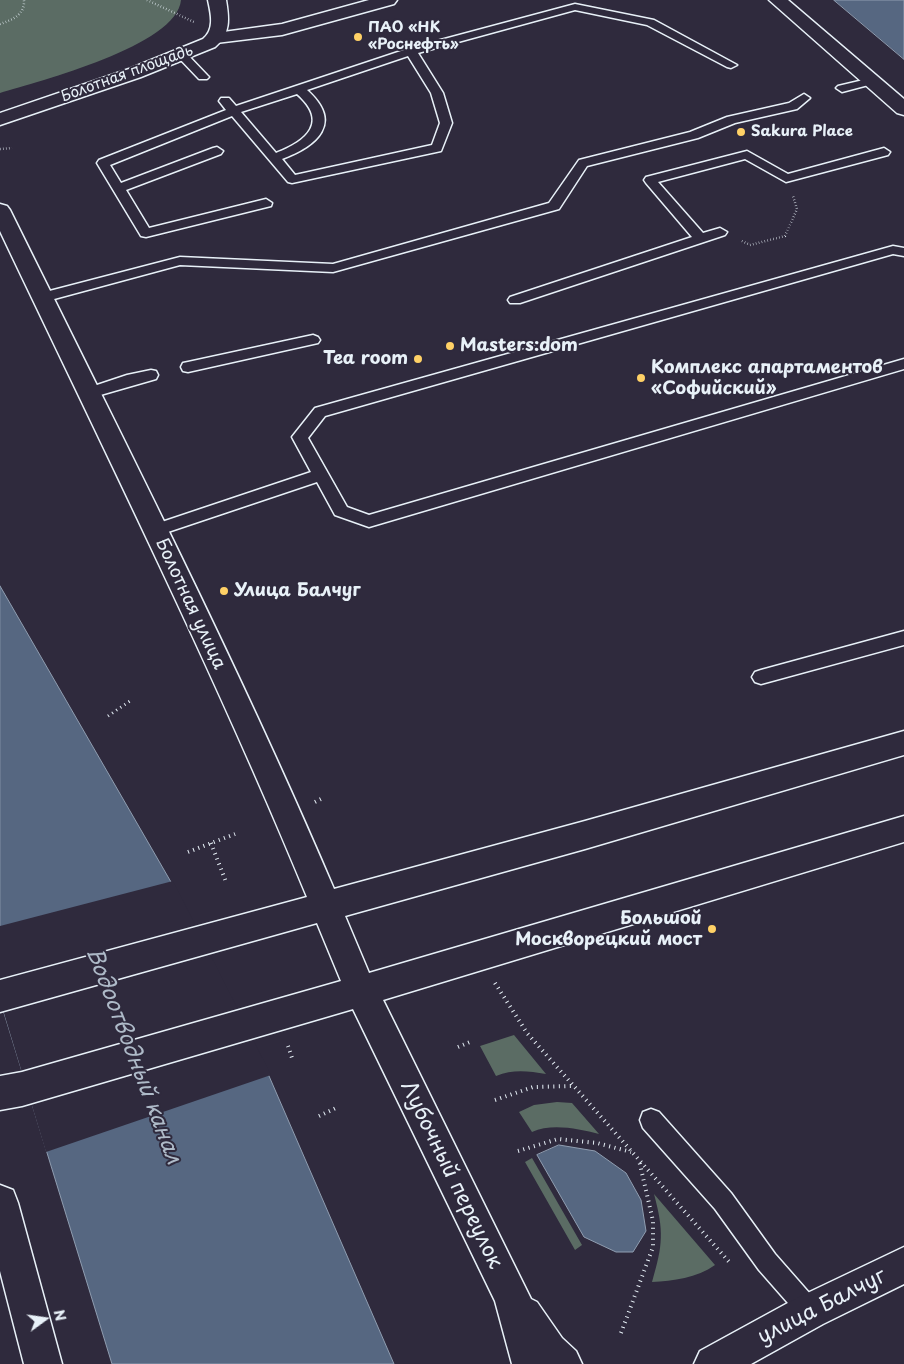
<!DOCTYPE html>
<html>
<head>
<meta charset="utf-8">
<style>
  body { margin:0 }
  #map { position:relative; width:904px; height:1364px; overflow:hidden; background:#2f2a3d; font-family:"Playpen Sans",sans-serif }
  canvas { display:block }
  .north { position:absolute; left:20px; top:1294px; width:50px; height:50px; -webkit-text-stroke:4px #2f2a3d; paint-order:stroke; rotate:76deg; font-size:14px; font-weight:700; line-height:20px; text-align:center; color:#e8f1f8 }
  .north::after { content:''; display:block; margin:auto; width:18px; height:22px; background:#e8f1f8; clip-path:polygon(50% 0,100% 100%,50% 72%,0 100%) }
</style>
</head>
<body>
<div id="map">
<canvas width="904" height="1364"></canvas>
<div class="north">N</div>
</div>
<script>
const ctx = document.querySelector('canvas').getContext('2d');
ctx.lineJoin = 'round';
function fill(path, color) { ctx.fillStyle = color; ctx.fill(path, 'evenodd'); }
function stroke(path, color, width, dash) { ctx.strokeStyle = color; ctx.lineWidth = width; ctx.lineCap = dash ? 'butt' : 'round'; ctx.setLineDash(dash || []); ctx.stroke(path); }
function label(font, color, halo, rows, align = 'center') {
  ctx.font = font + ' "Playpen Sans",sans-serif'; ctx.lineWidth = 4; ctx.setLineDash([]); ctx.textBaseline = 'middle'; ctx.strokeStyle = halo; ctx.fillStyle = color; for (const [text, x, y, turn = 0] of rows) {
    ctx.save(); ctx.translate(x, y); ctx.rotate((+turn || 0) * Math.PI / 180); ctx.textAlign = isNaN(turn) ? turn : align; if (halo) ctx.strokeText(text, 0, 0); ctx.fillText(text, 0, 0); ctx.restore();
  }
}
const green = new Path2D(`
  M0 0H181C177 46 39 81 0 93Z
  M514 1035 546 1074C528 1071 513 1069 496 1076L480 1046Z
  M557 1102 572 1103 599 1134C579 1129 552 1123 532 1132L519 1112 534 1105Z
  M532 1158 582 1245 575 1250 525 1162Z
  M654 1194 715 1265C697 1278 673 1281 652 1282 663 1245 664 1231 654 1194Z`);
const water = new Path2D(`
  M834 0H904V59Z
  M0 586 171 882 269 1076 394 1364H112L0 1000Z
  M559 1145 595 1151 626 1173 641 1200 646 1231 633 1252H616L584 1237 537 1155Z`);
const pier = new Path2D(`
  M173 881 271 1075 46 1152 0 1000V926Z`);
const pathFar2 = new Path2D(`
  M147 0 194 22
  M0 24C12 20 25 15 24 0
  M0 149 12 148
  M742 241 750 245 785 236 797 209 793 196`);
const pathFar1 = new Path2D(`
  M108 716 130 701`);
const path = new Path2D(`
  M315 802 323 798
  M211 843 226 882
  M188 852 235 834
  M495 983 527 1033 731 1264
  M288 1046 292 1058
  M458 1047 470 1042
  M495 1100 533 1087 574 1086
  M319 1116 336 1108
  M518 1151 558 1139 597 1143 631 1152
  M621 1333 653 1247V1221L639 1160`);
const lane = new Path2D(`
  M575 4 654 20 737 65 731 68 727 67 647 25 575 10 418 53 443 93 452 123 441 151 292 183 288 182 232 116 110 165 121 183 213 148 217 147 223 151 221 154 126 190 149 228 266 199 272 203 271 206 146 237 141 236 97 163 99 160 226 110 219 101 221 98H229L236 106 407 49ZM408 56 431 93 440 123 432 145 295 175 282 159C317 146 344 123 307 90ZM297 94C329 122 307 141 276 153L241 112Z
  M182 52 186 53 207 75 209 77 207 79H199L178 57 176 55 178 53Z
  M872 78 876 79 878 81 876 83 842 92 836 88 838 86Z
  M804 94 810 98 797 109 735 123 698 138 587 166 559 209 333 272 180 265 43 302 38 300 36 297 38 294 180 257 333 264 549 203 579 160 690 132 727 117 789 103Z
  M884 148 890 152 888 155 786 182 745 159 658 182 703 233 720 228 727 232 725 235 520 303H510L508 300 510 297 692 237 646 183 644 180 646 177 747 151 788 174Z
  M893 246 904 248V256L893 254 325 416 308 438 347 507 369 515 904 359V369L369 527 335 515 317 482 156 536 150 534 148 530 150 526 311 472 292 437 315 408Z
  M313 335 318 337 320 340 318 343 188 372 183 371 181 367 183 363 188 362Z
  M151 370 156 371 158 375 156 379 90 398 85 397 83 393 85 389 127 375Z
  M904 631V645L761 684 755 682 752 677 755 672 761 670Z
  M651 1109 659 1112 731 1193 775 1254 818 1303 822 1311 818 1319 810 1323 802 1319 759 1270 715 1209 643 1128 640 1120 643 1112Z`);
const street = new Path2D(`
  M369 0H397L394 4 282 35 216 43 210 42 207 38 210 34 216 33 282 24Z`);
const secondary = new Path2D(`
  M208 0H226C229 18 231 34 215 47L141 77 0 125V113L129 69 203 39C215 29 211 14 208 0Z
  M769 0H788L904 99V115L897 113Z
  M0 204 7 206 10 210C121 435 236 659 334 889L585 821 904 731V755L585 849 345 916 369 973 904 816V842L383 1000 531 1299 537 1302 562 1338 576 1351 582 1364H512L495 1301 353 1009 22 1106 0 1110V1076L22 1072 341 981 317 923 0 1012V980L307 897C214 671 105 452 0 231Z
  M0 1185 13 1190 18 1203 62 1364H24L0 1271Z
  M904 1247V1284L823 1324 751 1364H694L700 1351 797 1298Z`);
const markers = [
  [358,37,5,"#ffd166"],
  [741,132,5,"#ffd166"],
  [450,346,5,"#ffd166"],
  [418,359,5,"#ffd166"],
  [641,378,5,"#ffd166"],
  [224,591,5,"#ffd166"],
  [712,929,5,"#ffd166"]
];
const farPoinames = [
  ["ПАО «НК",368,28],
  ["«Роснефть»",368,45],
  ["Sakura Place",751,132]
];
const farStreetnames = [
  ["Болотная площадь",127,74,-20]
];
const poiNames = [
  ["Masters:dom",460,346],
  ["Tea room",408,359,"right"],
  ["Комплекс апартаментов",651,368],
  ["«Софийский»",651,389],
  ["Улица Балчуг",234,591],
  ["Большой",702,919,"right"],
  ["Москворецкий мост",702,940,"right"]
];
const streetNames = [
  ["Болотная улица",190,604,65]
];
const nearStreetnames = [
  ["Лубочный переулок",451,1175,64],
  ["улица Балчуг",822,1307,-27]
];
const nearWaternames = [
  ["Водоотводный канал",133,1056,69]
];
fill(green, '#5b6c64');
fill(water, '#566781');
stroke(water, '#909eb1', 1);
fill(pier, '#2f2a3d');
stroke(lane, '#e8f1f8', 3);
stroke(street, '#e8f1f8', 3);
stroke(secondary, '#e8f1f8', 3);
stroke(pathFar2, '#e8f1f8', 2.5, [0.5, 2.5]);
stroke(pathFar1, '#e8f1f8', 3, [1, 4]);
stroke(path, '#e8f1f8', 4, [1, 4.5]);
fill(lane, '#2f2a3d');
fill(street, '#2f2a3d');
fill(secondary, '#2f2a3d');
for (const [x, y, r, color] of markers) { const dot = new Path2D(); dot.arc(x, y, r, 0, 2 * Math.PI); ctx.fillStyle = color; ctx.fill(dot); stroke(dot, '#2f2a3d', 2); }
label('bold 15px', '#e8f1f8', '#2f2a3d', farPoinames, 'left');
label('15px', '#e8f1f8', '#2f2a3d', farStreetnames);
label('bold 18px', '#e8f1f8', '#2f2a3d', poiNames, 'left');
label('18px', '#e8f1f8', '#2f2a3d', streetNames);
label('21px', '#e8f1f8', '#2f2a3d', nearStreetnames);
label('italic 22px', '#aebac8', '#2f2a3d', nearWaternames);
</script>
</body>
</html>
